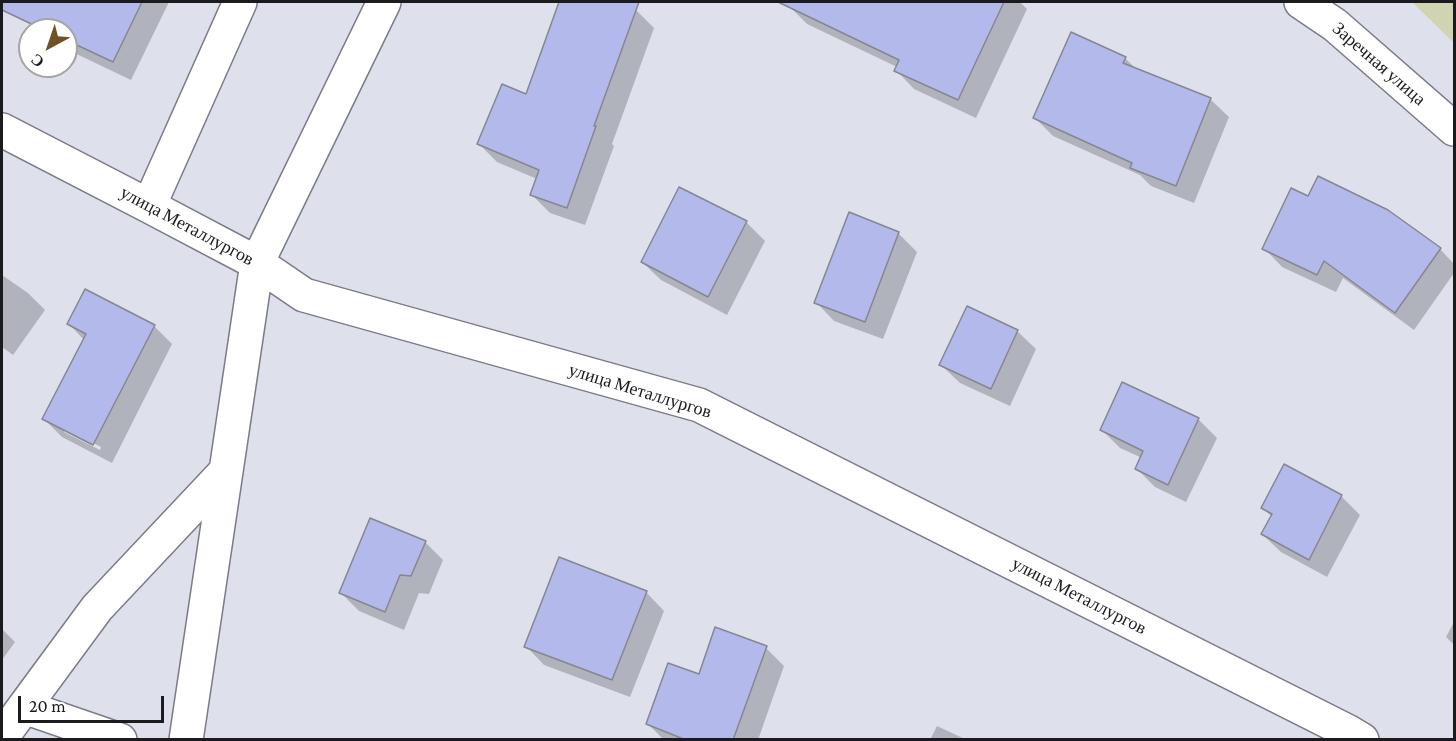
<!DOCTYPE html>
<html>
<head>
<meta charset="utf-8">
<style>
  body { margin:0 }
  #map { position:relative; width:1456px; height:741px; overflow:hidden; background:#dee0eb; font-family:"Crimson Pro",serif }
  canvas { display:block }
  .frame { position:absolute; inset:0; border:3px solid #1b1b1f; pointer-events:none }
  .north { position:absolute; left:18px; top:18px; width:60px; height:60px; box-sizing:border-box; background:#fff; border:2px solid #a4a4a5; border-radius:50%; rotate:220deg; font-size:16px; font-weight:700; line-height:24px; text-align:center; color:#1b1b1f }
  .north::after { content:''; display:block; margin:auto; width:21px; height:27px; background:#705227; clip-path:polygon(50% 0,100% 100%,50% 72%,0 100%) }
  .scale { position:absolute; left:18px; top:696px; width:146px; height:27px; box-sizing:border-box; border:3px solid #1b1b1f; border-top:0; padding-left:8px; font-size:18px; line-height:21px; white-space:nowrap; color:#1b1b1f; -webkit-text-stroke:4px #fff; paint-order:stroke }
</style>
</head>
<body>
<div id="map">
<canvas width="1456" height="741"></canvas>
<div class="frame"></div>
<div class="north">С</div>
<div class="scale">20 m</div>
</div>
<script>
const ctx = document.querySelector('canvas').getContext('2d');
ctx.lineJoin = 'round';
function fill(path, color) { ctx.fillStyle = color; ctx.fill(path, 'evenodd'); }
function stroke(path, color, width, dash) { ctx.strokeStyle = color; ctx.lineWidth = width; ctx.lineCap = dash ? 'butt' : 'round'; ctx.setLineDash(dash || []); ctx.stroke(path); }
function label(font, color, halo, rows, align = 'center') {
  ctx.font = font + ' "Crimson Pro",serif'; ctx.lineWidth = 5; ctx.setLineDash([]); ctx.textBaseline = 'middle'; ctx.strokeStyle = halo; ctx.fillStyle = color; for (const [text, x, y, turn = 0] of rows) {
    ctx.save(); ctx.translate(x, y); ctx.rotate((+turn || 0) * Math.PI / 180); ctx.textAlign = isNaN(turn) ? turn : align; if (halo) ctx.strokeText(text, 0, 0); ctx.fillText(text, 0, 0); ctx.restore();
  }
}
const green = new Path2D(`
  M1412 2H1454V43Z`);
const shadow = new Path2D(`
  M52 2H169L131 80 66 49V30H43L40 27Z
  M560 2H613L636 10 654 28 612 144 614 146 585 225 550 213 532 195 537 179 497 162 479 144 526 96Z
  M790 2H1020L1027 9 976 118 914 89 896 70 897 67 807 24 788 5Z
  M1125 58 1137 70 1210 99 1229 117 1194 203 1151 186 1140 175 1053 136 1035 118Z
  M1309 198 1440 249 1454 264V273L1414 330 1343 278 1336 292 1282 267 1264 248Z
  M746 222 765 241 727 315 661 280 642 262Z
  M898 233 917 252 883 339 834 321 816 302Z
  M2 275 28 293 45 310 13 355 2 347Z
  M69 324 154 326 172 344 112 463 62 437 44 419 84 340ZM64 428 101 447 100 450 64 432Z
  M1017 331 1036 349 1010 406 960 383 941 365Z
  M1198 419 1217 438 1186 502 1155 487 1137 469 1142 458 1120 448 1102 430Z
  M1341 496 1360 515 1327 577 1281 552 1262 534 1272 517 1263 508Z
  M425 542 443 560 429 594 419 593 404 630 359 611 341 593Z
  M646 592 664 611 630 697 544 665 526 646Z
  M1454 622V645L1446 637Z
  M2 629 15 642 2 660Z
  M766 648 784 666 758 740H664L648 724 700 676Z
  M937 726 967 740H930Z`);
const building = new Path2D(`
  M2 2H142L113 62 66 40V30H44L2 10Z
  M559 2H639L594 126H596L567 208 530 195 539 170 477 144 502 84 526 94Z
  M778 2H1004L958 100 894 71 899 60Z
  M1071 32 1126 57 1123 63 1211 98 1176 186 1130 168 1132 163 1033 118Z
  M1318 176 1388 210 1441 248 1395 313 1324 261 1317 275 1262 249 1291 188 1308 196Z
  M679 187 747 221 708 297 641 262Z
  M849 212 899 232 865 322 814 303Z
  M85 289 155 325 93 445 42 419 86 334 67 324Z
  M967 306 1018 330 991 389 939 365Z
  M1122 382 1199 418 1168 485 1135 469 1143 451 1100 430Z
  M1284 464 1342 495 1309 560 1261 534 1272 514 1261 508Z
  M370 518 426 541 411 576 400 575 385 612 339 593Z
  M559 557 647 591 612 680 524 647Z
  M715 627 767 646 733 740H686L646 724 668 663 699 674Z`);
const minor = new Path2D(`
  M1301 2 1335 25 1454 129
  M2 130 149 206 257 263 304 295 699 405 1347 731 1362 740
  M149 206 240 2
  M24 707 120 740
  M2 737 97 608 226 471
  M186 740 257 263 384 2`);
const streetNames = [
  ["Заречная улица",1379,64,41],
  ["улица Металлургов",187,226,28],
  ["улица Металлургов",640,391,17],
  ["улица Металлургов",1079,596,27]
];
fill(green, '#d0d4b1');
fill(shadow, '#0003');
fill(building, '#b4b9eb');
stroke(building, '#858691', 1.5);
stroke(minor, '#7a7b86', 36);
stroke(minor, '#fff', 33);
label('18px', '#1b1b1f', '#fff', streetNames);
</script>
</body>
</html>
